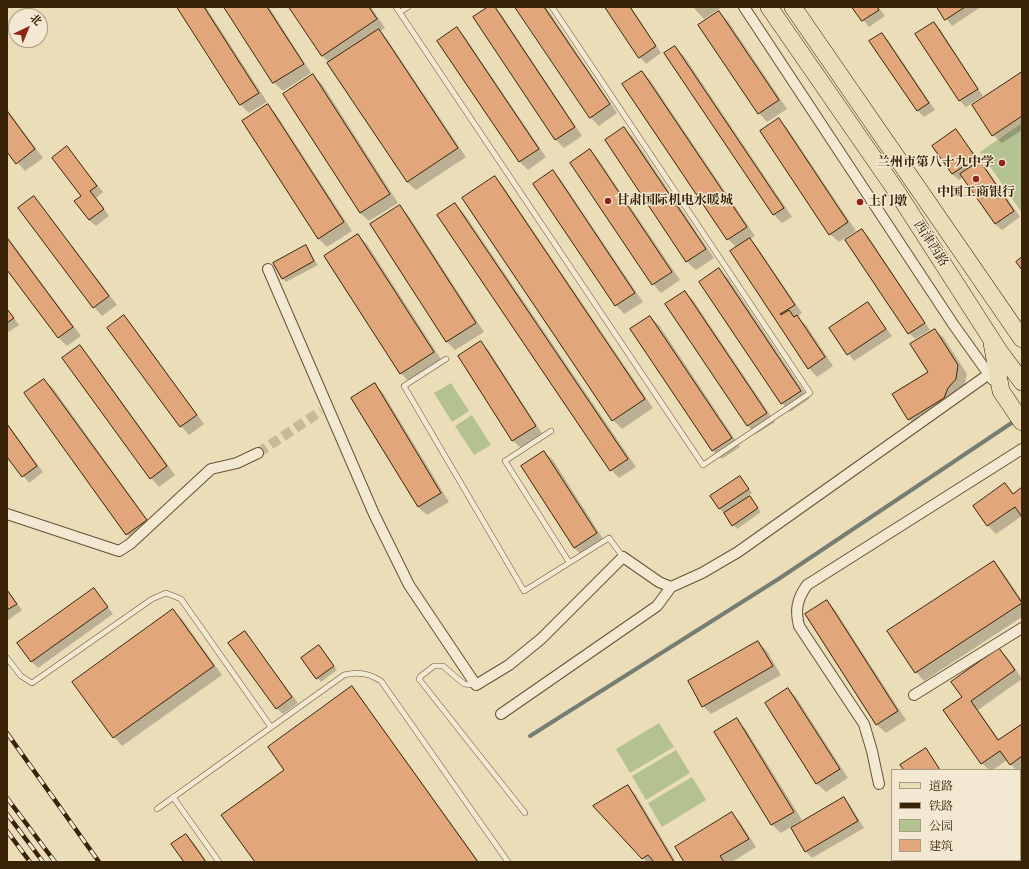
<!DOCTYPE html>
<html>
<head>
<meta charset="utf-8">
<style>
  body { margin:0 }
  #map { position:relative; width:1029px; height:869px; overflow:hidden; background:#ecddb9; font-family:"IM FELL Double Pica","Noto Serif SC",serif }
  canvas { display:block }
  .frame { position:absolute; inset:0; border:8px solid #392307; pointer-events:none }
  .legend { position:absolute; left:891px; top:769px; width:130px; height:92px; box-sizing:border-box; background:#f3e9d2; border:1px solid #a99a81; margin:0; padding:5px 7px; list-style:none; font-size:12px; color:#392307 }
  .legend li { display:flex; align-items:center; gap:8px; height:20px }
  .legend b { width:20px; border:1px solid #a99a81 }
  .north { position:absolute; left:8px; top:8px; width:40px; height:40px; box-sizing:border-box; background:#f3e9d2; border:1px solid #a99a81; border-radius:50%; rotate:44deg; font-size:11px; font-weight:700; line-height:16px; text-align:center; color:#392307 }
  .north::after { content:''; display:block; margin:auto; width:14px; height:18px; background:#8f2418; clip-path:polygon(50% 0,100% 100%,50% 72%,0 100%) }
</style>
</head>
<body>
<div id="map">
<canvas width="1029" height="869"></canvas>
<div class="frame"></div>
<ul class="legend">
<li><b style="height:5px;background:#ecddb9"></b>道路</li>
<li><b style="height:5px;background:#392307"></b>铁路</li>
<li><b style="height:11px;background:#b4c292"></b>公园</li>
<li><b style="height:11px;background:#e1a77b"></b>建筑</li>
</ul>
<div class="north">北</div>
</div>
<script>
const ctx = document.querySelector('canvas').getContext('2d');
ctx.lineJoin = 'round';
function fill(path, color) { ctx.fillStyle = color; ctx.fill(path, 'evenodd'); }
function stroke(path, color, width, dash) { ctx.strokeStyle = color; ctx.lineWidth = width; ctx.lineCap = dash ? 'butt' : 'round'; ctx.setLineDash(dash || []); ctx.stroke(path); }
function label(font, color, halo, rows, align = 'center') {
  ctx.font = font + ' "IM FELL Double Pica","Noto Serif SC",serif'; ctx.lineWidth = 3; ctx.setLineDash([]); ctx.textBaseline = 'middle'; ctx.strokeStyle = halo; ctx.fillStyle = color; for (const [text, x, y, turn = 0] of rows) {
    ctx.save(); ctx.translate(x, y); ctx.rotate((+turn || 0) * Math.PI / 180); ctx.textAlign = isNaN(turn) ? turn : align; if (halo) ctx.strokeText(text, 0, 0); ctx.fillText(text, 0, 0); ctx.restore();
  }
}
const green = new Path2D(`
  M1022 123V213L980 152Z
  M451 383 469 411 452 422 434 393Z
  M472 415 491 445 474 455 455 426Z
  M659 723 674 747 630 773 616 749Z
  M676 750 690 773 646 800 632 776Z
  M692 777 706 800 662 827 648 803Z`);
const shadow = new Path2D(`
  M178 7H206L267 102 249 113 241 105Z
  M226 7H269L311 73 283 91 274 83Z
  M290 7H371L385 28 380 31 387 39 466 157 416 190 407 182 330 63 322 56Z
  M490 7H495L501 14 582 136 564 148 555 139Z
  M516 7H546L617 113 599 126 590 117Z
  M606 7H631L661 53 646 64 640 57Z
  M693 7H722L704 19Z
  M853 7H878L885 16 869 27Z
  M938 7H981L952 26Z
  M719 12 728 21 787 109 767 122 759 113Z
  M934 23 940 29 983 96 966 107 960 101Z
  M457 29 465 37 546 157 528 170 519 161Z
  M882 34 888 40 935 110 924 117 918 111 871 41Z
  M675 47 684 56 792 217 782 223 774 215 665 54Z
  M642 72 650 80 755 236 750 239 758 248 802 313 797 317 806 325 833 366 817 377 809 368 737 248 728 239 624 84Z
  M1022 73V130L1002 143 993 135Z
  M313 76 322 84 398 203 369 221 360 213Z
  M268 106 276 114 352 231 327 247 318 238Z
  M7 109 43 158 25 171 7 150Z
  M779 120 787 128 856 231 839 242 830 234Z
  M624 128 633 137 714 258 696 270 687 262 606 140Z
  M956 131 986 168 1020 217 1002 230 995 224 963 177 959 180 952 174 933 146Z
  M67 148 103 192 96 198 109 216 96 226 89 220Z
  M590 151 598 159 680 280 661 293 653 284Z
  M553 172 561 180 643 302 624 314 616 305 535 184Z
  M495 178 503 186 653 408 622 429 613 420Z
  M33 198 42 206 117 305 102 316 94 307Z
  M455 204 463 212 636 467 619 478 611 470Z
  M400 207 408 215 484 332 455 350 447 342 372 225Z
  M861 230 868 236 930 330 915 339 909 333Z
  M7 236 81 336 67 346 59 338 7 268Z
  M358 236 367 244 442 361 409 382 401 373 325 256Z
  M305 246 318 265 286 282 282 278Z
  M719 270 728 278 809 399 790 412 782 403Z
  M685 292 693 300 775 422 756 434 748 426 666 304Z
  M868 304 892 336 854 361 830 328Z
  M7 308 19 325 7 333Z
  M124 316 132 325 204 424 189 435 181 426Z
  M650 317 659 325 740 447 722 459 713 451 632 329Z
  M935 330 944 338 967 374 964 387 957 397 953 406 918 428 909 419 893 395 929 373Z
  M481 342 489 351 543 435 522 449 513 441 459 356Z
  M80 347 88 355 175 475 159 487 151 478Z
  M44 380 53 388 154 529 136 542 127 534Z
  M375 385 383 393 449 502 427 515 418 507 353 398Z
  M7 423 43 472 29 483 7 455Z
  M544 452 553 460 605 542 583 556 574 548 522 466Z
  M740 477 752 493 748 496 761 512 737 529 720 509Z
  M1005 485 1014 494 1022 489V516L996 534 987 525Z
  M994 562 1002 571 1022 600V617L924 681 916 672 889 631Z
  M7 589 22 610 7 621Z
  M94 589 113 614 38 668 31 661Z
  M827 601 835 610 906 720 886 733 877 725 806 615Z
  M173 611 182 619 222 675 122 746 114 737Z
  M245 632 298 703 283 714 276 708Z
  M758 642 767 651 781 675 711 714 703 706Z
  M999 649 1008 658 1022 679 978 710 1000 741 1022 725V771L1020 772V770H1016L1007 760 993 770H989L982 763 963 697Z
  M323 650 337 670 321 682 317 678Z
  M352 688 358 694 479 862H256L286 770Z
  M788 689 796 697 848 778 826 792 817 784 766 703Z
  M736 720 745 728 802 820 781 833 772 825 715 733Z
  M926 749 941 770H905Z
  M628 787 636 795 676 862H647L595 806Z
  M844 798 850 805 864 828 812 858 806 852 792 829Z
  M732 813 740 822 756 847 732 862H685Z
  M186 835 194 843 207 862H185Z
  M925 860H932L934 862H922Z`);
const stream = new Path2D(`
  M530 736 780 578 1016 420`);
const building = new Path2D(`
  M177 7H204L259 93 240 105Z
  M224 7H267L304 64 273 83Z
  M289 7H369L377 19 322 56Z
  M488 7H495L575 127 555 140 473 17Z
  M515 7H544L610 104 590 118Z
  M605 7H630L656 46 639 58Z
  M852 7H877L879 10 862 21Z
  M937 7H965L945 20Z
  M719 11 779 100 758 114 698 25Z
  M934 22 978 89 959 101 915 34Z
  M457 27 539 149 519 162 437 41Z
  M379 29 458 148 407 182 327 63Z
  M882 33 929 103 917 111 869 41Z
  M675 46 784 208 773 215 664 53Z
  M642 71 747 227 727 240 622 84Z
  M1022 72V116L992 136 972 105Z
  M313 74 390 194 360 213 283 94Z
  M268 104 344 222 318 239 242 121Z
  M7 111 35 149 16 164 7 152Z
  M779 118 848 222 829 235 760 131Z
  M624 127 706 249 686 262 605 140Z
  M956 129 976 158 952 174 932 146Z
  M67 146 97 186 90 191 104 209 89 220 74 201 81 196 52 158Z
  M590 149 672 272 652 285 570 163Z
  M980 161 1014 211 995 224 960 174Z
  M553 170 635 293 615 306 533 184Z
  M495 176 645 399 612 421 462 198Z
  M34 196 109 296 93 308 18 208Z
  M455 203 628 459 610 471 437 215Z
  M400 205 476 323 446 342 370 224Z
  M862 229 925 323 908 334 845 240Z
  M358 234 434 352 400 374 324 256Z
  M7 238 73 327 58 338 7 270Z
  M750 238 795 305 780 314 781 315 789 310 794 317 797 315 825 357 808 369 730 251Z
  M306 245 314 261 282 279 273 263Z
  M1022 257V270L1016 262Z
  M719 268 801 391 781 404 699 282Z
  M685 291 767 413 747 426 665 304Z
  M868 302 886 329 847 355 829 328Z
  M7 309 14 318 7 323Z
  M124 315 197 415 180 427 107 328Z
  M650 316 732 438 712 451 630 329Z
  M935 329 958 365 956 379 948 388 944 398 908 420 892 394 928 372 910 344Z
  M481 341 536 426 512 441 458 356Z
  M80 345 167 466 150 479 62 358Z
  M44 379 147 520 126 535 24 393Z
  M375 383 441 493 418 507 351 398Z
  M7 424 37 466 22 477 7 457Z
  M544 451 597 533 574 548 521 466Z
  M740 476 749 489 719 509 710 496Z
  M1005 483 1013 494 1022 487V517L1015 507 987 526 973 506Z
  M750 496 758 508 732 526 724 513Z
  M994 561 1022 603 915 673 887 631Z
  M94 588 108 607 31 662 17 643Z
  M7 590 17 604 7 610Z
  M827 600 898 711 876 725 805 614Z
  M173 609 214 666 113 738 72 682Z
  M245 631 292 697 276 709 228 643Z
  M758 641 773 666 702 707 688 681Z
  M319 645 334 666 316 679 301 658Z
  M999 648 1015 670 971 701 998 740 1022 724V756L1010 765 1000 751 981 764 943 710 962 697 951 682Z
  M352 686 478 862H255L221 815 284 770 268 747Z
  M788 688 840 769 816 784 765 703Z
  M737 718 794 812 771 825 714 732Z
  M926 748 940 770H904L900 765Z
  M628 785 674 862H654L648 855 642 859 593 806Z
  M844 797 858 821 805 852 791 828Z
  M732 812 749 839 720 856 724 862H684L675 847Z
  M1022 816V862H1017L1016 860H1020V817Z
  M186 834 206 862H184L171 844Z`);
const streetTunnel = new Path2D(`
  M258 453 321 411`);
const lane = new Path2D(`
  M396 7 703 465 810 393 552 7
  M400 12 408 7
  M446 359 404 386 524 591 609 538 623 557
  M551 431 505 461 569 562
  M7 658 21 676 32 683 152 599 166 593 181 599 271 727
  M475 685 464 684 443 666H434L421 676 419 679 525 813
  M173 797 219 862
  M157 809 344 675C358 671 369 673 381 681L508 862`);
const street = new Path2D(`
  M744 7 953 324 993 380
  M268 269 374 514 409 585 476 685 509 665 541 639 623 557 659 582 671 587 702 573 738 552 989 374
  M7 514 119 551 130 544 211 469 237 463 258 453
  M914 695 1022 628
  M501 714 657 606 671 587
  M879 784 872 751 864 724 799 626C795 610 797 599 807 585L1022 449`);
const primary = new Path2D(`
  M769 7 897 192 999 351 1022 382
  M793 7 1022 339
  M992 343 1001 391 1022 422`);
const rail = new Path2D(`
  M7 733 99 862
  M7 798 55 862
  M7 814 43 862
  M7 831 30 862`);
const markers = [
  [1002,163,4,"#8f2418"],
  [976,179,4,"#8f2418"],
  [608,201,4,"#8f2418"],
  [860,202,4,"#8f2418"]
];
const poiNames = [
  ["兰州市第八十九中学",994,163,"right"],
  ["中国工商银行",976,193,"center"],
  ["甘肃国际机电水暖城",616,201],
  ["土门墩",868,202]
];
const streetNames = [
  ["西津西路",930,244,57]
];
fill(green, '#b4c292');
fill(shadow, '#0003');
stroke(stream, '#757e72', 4);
fill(building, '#e1a77b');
stroke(building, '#392307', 1);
stroke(streetTunnel, '#c8b895', 10, [10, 5]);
stroke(lane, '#665234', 6);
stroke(street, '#665234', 12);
stroke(primary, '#392307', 18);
stroke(lane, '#f3e9d2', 5);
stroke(street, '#f3e9d2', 10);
stroke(primary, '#ecddb9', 17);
stroke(rail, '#392307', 4.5);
stroke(rail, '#f3e9d2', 3, [9]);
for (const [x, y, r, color] of markers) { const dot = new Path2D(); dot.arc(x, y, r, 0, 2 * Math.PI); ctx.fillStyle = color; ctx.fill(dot); stroke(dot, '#f3e9d2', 1.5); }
label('bold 13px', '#392307', '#f3e9d2', poiNames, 'left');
label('13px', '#392307', '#f3e9d2', streetNames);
</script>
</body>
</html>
